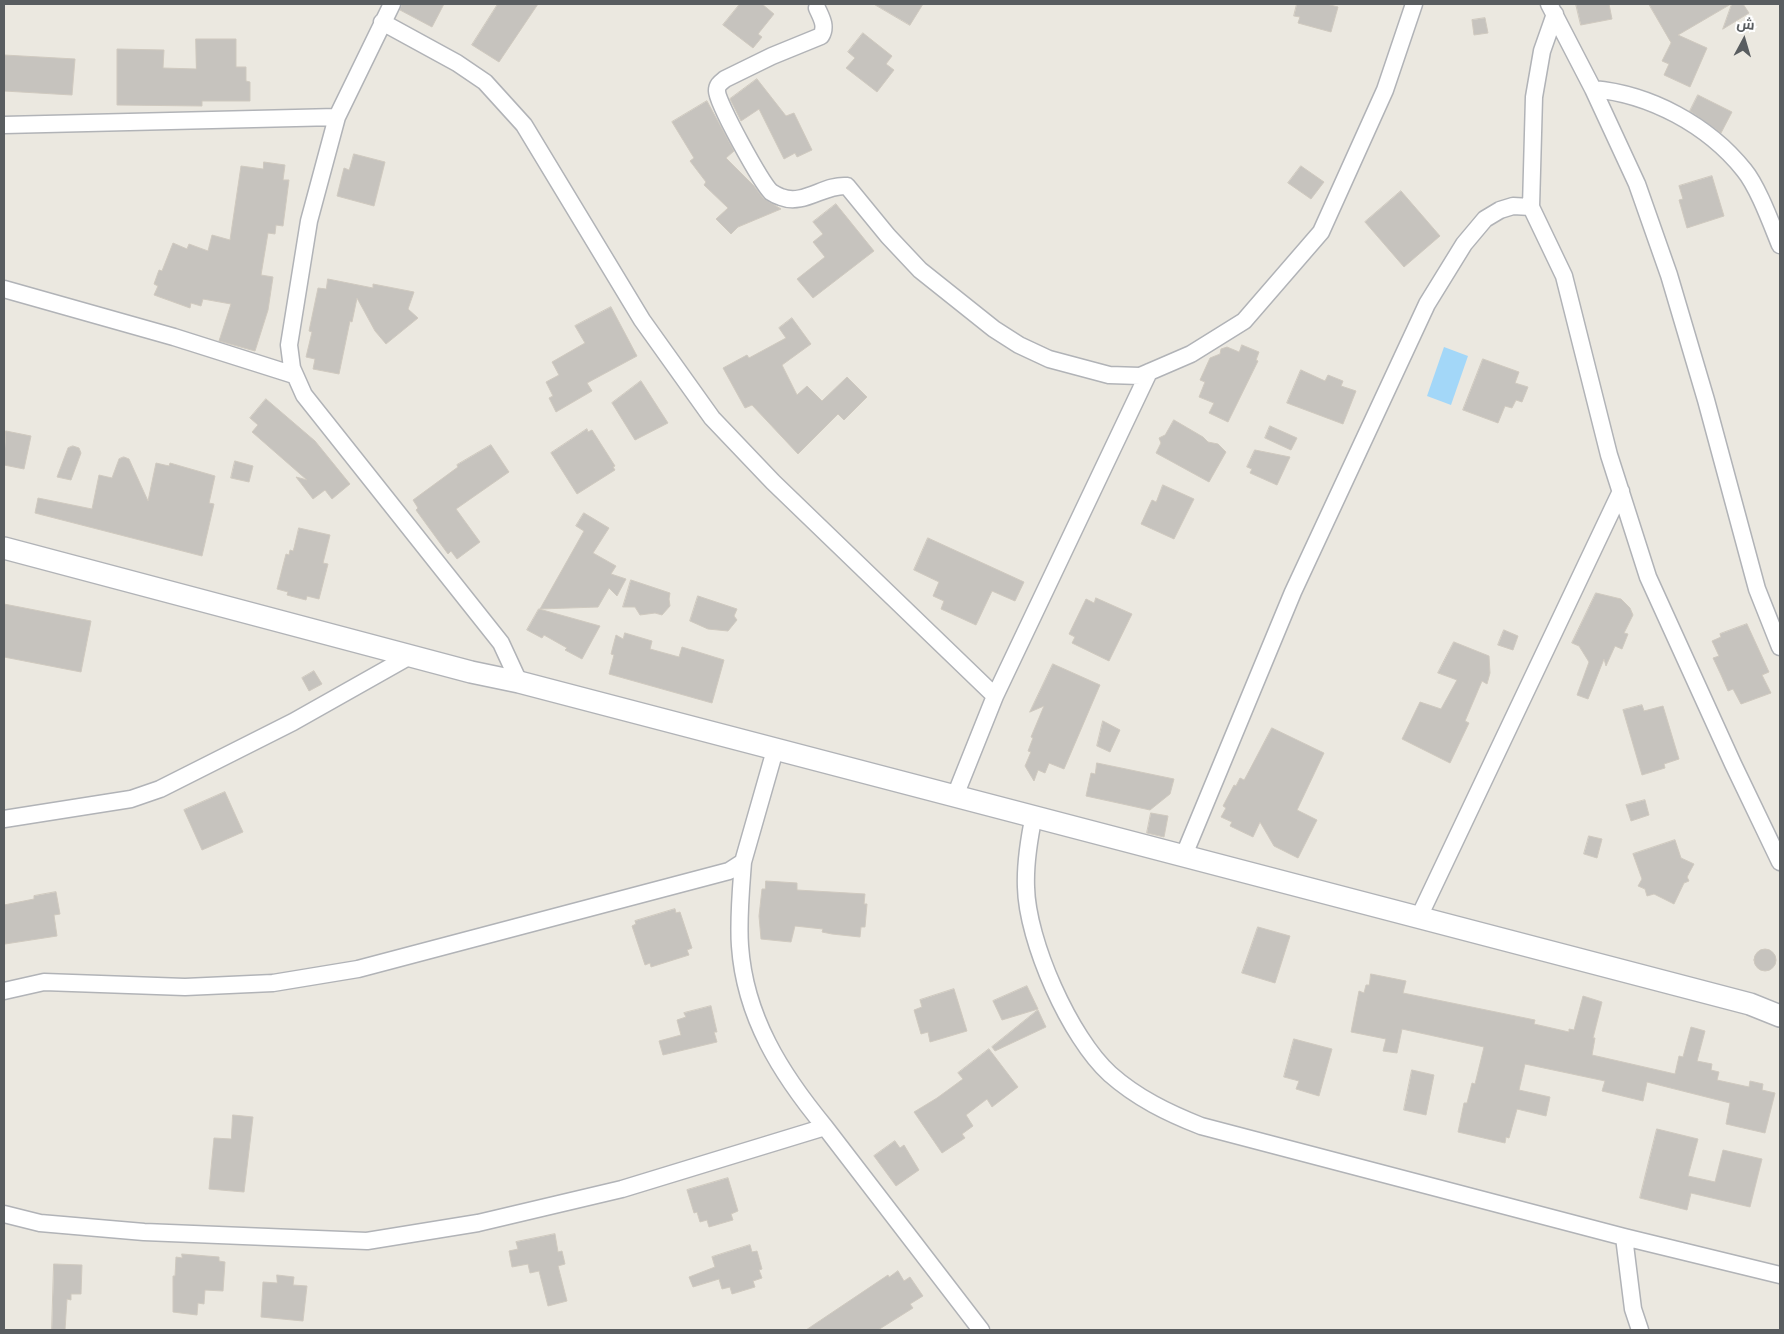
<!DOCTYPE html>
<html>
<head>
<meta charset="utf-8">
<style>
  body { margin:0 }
  #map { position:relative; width:1784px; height:1334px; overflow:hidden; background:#ebe8e0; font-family:"Fira Sans",Cairo,sans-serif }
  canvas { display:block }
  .frame { position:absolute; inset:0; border:5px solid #595d60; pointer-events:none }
  .north { position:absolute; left:1719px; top:15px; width:50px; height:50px; -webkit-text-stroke:4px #fff; paint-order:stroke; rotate:6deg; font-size:14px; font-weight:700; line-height:20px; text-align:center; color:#595d60 }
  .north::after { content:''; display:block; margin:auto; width:18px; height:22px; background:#595d60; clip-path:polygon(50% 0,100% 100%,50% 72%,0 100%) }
</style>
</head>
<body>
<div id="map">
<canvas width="1784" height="1334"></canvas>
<div class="frame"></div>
<div class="north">ش</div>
</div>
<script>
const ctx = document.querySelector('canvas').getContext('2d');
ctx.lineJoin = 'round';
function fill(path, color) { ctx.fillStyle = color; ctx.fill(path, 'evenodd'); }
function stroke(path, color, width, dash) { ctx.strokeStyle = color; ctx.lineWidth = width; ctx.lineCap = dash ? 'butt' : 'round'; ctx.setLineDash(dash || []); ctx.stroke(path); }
const water = new Path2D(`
  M1444 347 1468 356 1451 405 1427 396Z`);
const building = new Path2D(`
  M402 4H444L432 27 400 10Z
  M498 4H538L499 62 472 45Z
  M740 4H762L774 14 758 34 762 37 753 48 723 25Z
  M874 4H923L910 25Z
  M1297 4H1326L1338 7 1331 32 1298 23 1300 17 1294 16Z
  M1576 4H1609L1612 19 1581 25Z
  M1649 4H1731L1678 35 1707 48 1690 87 1664 75 1669 64 1662 61 1671 43Z
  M1732 4H1743L1749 13 1723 29Z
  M1485 18 1488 33 1474 35 1472 20Z
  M863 33 892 56 886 64 894 70 877 92 846 68 855 58 848 52Z
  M196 39H236V67H246V81L250 82V101H202V106L117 105V49L164 50 163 68 196 69Z
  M4 55 75 59 72 95 4 91Z
  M757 79 786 116 794 113 812 150 797 157 795 153 784 159 759 109 741 121 730 99Z
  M1698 95 1732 112 1721 133 1690 111Z
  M707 101 734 151 726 158 754 186 763 198 781 209 738 227 731 234 716 219 728 208 704 185 706 182 690 161 694 158 672 122Z
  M354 154 385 162 374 206 337 196 344 168 349 170Z
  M264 162 285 165 283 180H289L283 226 276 225 275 234 268 233 261 275 273 277 268 310 255 351 219 341 231 304 203 299 201 306 191 303 190 308 154 295 158 286 154 284 159 270 162 271 173 243 187 249 189 244 208 251 212 235 230 240 241 166 263 169Z
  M1301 166 1324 182 1311 199 1288 183Z
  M1712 176 1724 216 1687 228 1679 200 1683 199 1679 186Z
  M1401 191 1440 236 1404 267 1365 222Z
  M836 204 874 251 813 298 797 279 825 257 813 242 823 234 813 222Z
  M328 279 373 288V284L414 292 408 309 418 318 386 344 375 331 357 298 352 322 350 321 339 374 313 369 315 359 306 357 312 332 309 331 318 288 326 289Z
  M611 307 637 356 587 383 592 391 556 412 549 398 553 396 546 382 559 375 552 362 585 343 575 326Z
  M792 318 811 344 782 365 797 395 807 386 822 401 847 377 867 397 844 420 838 414 798 454 752 405 745 408 723 368 747 355 749 358 786 338 779 328Z
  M1242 345 1259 352 1256 360 1258 361 1228 422 1209 413 1214 403 1199 397 1205 382 1200 380 1210 358 1220 354 1221 349 1227 347 1239 352Z
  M1483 359 1519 372 1515 383 1528 387 1522 402 1516 400 1512 408 1505 406 1498 423 1463 410Z
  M1301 370 1325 381 1328 375 1343 381 1341 386 1356 391 1343 424 1287 403Z
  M641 381 668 423 635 440 612 403Z
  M266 399 315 441 350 484 332 499 325 490 313 499 296 477 307 480 252 432 258 425 250 418Z
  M1174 420 1203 437 1208 442 1218 444 1226 452 1209 482 1156 453 1161 443 1159 438 1165 435Z
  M1270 426 1297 438 1291 450 1265 438Z
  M587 429 588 432 592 430 615 466 613 467 615 470 577 494 551 453Z
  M6 431 31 436 24 469 4 465Z
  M491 445 509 472 456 509 480 542 457 559 451 551 448 554 416 510 418 508 413 500 458 467 457 465Z
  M73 446 79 448 81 453 71 480 57 477 68 448Z
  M1255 450 1290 457 1277 485 1250 473 1252 469 1247 467Z
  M124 457 129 459 148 501 156 463 169 466 170 463 215 476 209 503 214 504 202 556 35 513 38 498 92 509 99 475 112 478 119 459Z
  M235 461 253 466 249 482 231 478Z
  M1163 485 1194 499 1174 539 1141 524 1152 500 1156 502Z
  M584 513 609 528 593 553 616 566 611 574 626 579 617 596 609 588 598 607 540 609 584 531 576 526Z
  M299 528 330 535 323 563 328 564 319 599 307 596 306 600 287 595 288 592 277 589 286 554 289 555 290 550 293 551Z
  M928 538 1024 582 1015 601 992 591 976 625 941 609 944 601 933 596 939 582 914 570Z
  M631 580 670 593 669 599 670 606 662 615 655 613 640 615 635 607H623Z
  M1596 593 1621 599 1630 608 1633 615 1624 633 1628 634 1622 649 1615 646 1606 666 1604 659 1588 699 1577 695 1589 662 1579 646 1572 643Z
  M698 596 737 609 734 616 737 620 728 631 708 629 690 621Z
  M1096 598 1132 614 1109 661 1072 643 1075 637 1069 634 1086 599 1094 603Z
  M4 604 91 621 81 672 4 657Z
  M539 609 600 626 582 659 565 650 567 648 544 635 542 638 527 630Z
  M1747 624 1769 672 1762 675 1771 693 1741 704 1733 689 1728 691 1721 675 1713 658 1719 656 1712 641 1721 637 1720 634Z
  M1504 630 1518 636 1513 650 1498 645Z
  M625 633 652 641 650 649 679 657 682 647 724 660 712 703 609 674 614 655 611 654 616 635 623 639Z
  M1454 642 1489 656 1490 673 1487 684 1482 681 1465 721 1469 723 1450 763 1402 739 1420 702 1441 709 1457 680 1438 673Z
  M1053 664 1100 685 1064 769 1049 763 1045 773 1038 770 1034 781 1025 766 1031 752 1028 751 1033 738 1031 737 1044 706 1030 712Z
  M314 671 322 684 309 691 302 678Z
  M1642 705 1644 711 1663 706 1679 759 1664 764 1665 768 1642 775 1623 710Z
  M1103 721 1120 730 1110 752 1097 746Z
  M1272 728 1324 753 1297 810 1317 820 1298 858 1274 846 1260 822 1253 837 1230 826 1232 822 1221 817 1226 808 1223 806 1234 785 1236 786 1240 778 1244 780Z
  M1097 763 1174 779 1170 794 1150 810 1086 796 1091 773 1095 774Z
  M225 792 243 832 202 850 184 810Z
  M1645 800 1649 815 1631 821 1626 805Z
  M1151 813 1168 816 1164 837 1147 833Z
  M1589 836 1602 839 1597 858 1584 854Z
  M1675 840 1681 858 1694 864 1687 877 1689 881 1684 883 1674 904 1654 894 1647 896 1645 889 1638 886 1642 879 1633 854Z
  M766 881 797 883V890L865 894 864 904H867L865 927H861L860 937 832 934 822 932 823 929 795 926 791 942 761 939 759 916 762 889H765Z
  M56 892 60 914 54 915 57 936 5 944 4 905 34 899V896Z
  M675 909 676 913 680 912 692 948 687 950 689 955 651 967 650 963 645 965 632 926 636 924 635 921Z
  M1258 927 1290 936 1275 983 1242 973Z
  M1754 960a11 11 0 1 1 22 0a11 11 0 1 1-22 0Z
  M1371 974 1406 981 1403 993 1535 1020 1534 1024 1569 1032V1029L1574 1030 1583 996 1602 1002 1593 1038H1595L1592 1055 1675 1074 1679 1056 1683 1057 1691 1027 1705 1031 1697 1061 1712 1064 1711 1070 1719 1072 1717 1080 1749 1087 1750 1081 1763 1084 1762 1090 1775 1093 1765 1133 1726 1124 1730 1103 1647 1082 1643 1101 1602 1091 1605 1081 1525 1064 1519 1090 1550 1097 1546 1116 1517 1109 1509 1138 1506 1137 1505 1143 1458 1132 1464 1103H1467L1472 1083 1475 1084 1484 1047 1402 1029 1397 1053 1383 1051 1386 1039 1351 1032 1359 991 1364 993 1366 985H1369Z
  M1027 986 1038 1009 1002 1020 993 1001Z
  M954 989 967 1031 930 1042 928 1032 921 1034 914 1010 922 1007 920 1000Z
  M711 1006 717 1032H714L717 1042 663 1055 659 1041 681 1035 677 1020 686 1017 684 1013Z
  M1038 1010 1046 1027 995 1051 992 1047Z
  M1294 1039 1332 1049 1319 1096 1296 1089 1299 1081 1284 1077Z
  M989 1049 1018 1087 992 1107 987 1099 966 1115 973 1126 962 1134 965 1138 942 1153 914 1112 937 1098 963 1079 958 1073Z
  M1412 1070 1434 1075 1426 1115 1404 1110Z
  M233 1115 253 1117 244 1192 209 1189 214 1138 231 1139Z
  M1657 1129 1698 1139 1688 1176 1715 1182 1723 1150 1762 1159 1750 1207 1691 1193 1687 1210 1640 1198Z
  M895 1141 900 1148 904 1145 919 1170 896 1186 874 1156Z
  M728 1178 738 1211 731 1214 733 1220 709 1227 707 1220 700 1222 697 1212 694 1213 687 1190Z
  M555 1234 558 1252 562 1251 565 1264 558 1266 567 1301 548 1306 539 1271 530 1273 528 1264 512 1267 509 1251 518 1249 516 1242Z
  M750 1245 752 1252 757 1251 762 1269 759 1270 762 1278 753 1281 755 1287 732 1294 730 1287 722 1289 719 1279 693 1287 689 1277 715 1267 712 1257Z
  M182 1254 219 1257V1261L225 1262 223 1291 205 1290 204 1304 198 1303 197 1315 173 1312V1276H175L176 1257 182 1258Z
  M54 1264 82 1265 81 1294H71V1300L67 1299 65 1330H52Z
  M898 1271 904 1281 910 1277 923 1296 910 1304 913 1308 878 1330H806L888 1275 889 1277Z
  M277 1275 294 1277 293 1285 307 1286 303 1321 261 1317 263 1282 277 1283Z`);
const minor = new Path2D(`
  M392 4 337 117 309 221 289 345 292 368 304 395 501 643 519 682
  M1549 4 1593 89 1637 184 1669 275 1706 400 1757 589 1780 647
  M817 8C821 17 827 26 821 36L772 56 725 79C720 83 717 85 717 91 717 103 761 182 771 192 774 194 778 196 781 197 804 206 824 184 847 186L888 236 920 270 994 329 1019 345 1049 359 1109 375 1140 376 1191 354 1244 321 1321 232 1385 90 1414 4
  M1555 14 1542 51 1534 97 1531 207 1564 276 1609 455 1648 577 1733 764 1780 862
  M382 22 457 63 485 82 524 125 642 320 712 418 773 482 995 696
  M1593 89C1650 94 1708 125 1744 170 1758 187 1771 223 1780 245
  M4 125 337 117
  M4 289 174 337 294 375
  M955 796 995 696 1149 372
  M1034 815C1029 839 1025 862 1026 887 1027 941 1070 1038 1110 1074 1137 1098 1168 1113 1201 1126L1624 1237 1780 1275
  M4 819 131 799 160 789 293 722 410 656
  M1184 855 1293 592 1427 304 1464 244 1485 219 1500 210 1513 206 1531 207
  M743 862C741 889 738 919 740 946 745 1017 781 1074 825 1127
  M1419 917 1621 491
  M4 991 44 982 185 987 273 983 358 969 729 871 743 862 775 750
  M4 1214 40 1223 144 1232 367 1241 478 1223 622 1189 825 1127 981 1330
  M1624 1237 1633 1309 1640 1330`);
const tertiary = new Path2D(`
  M4 548 471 672 519 682 1750 1004 1780 1016`);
fill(water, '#a3d7f8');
fill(building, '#c6c3be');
stroke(building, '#cfc9bf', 1);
stroke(minor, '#b1b3b7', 19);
stroke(tertiary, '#b1b3b7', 24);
stroke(minor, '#fff', 16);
stroke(tertiary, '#fff', 21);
</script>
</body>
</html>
